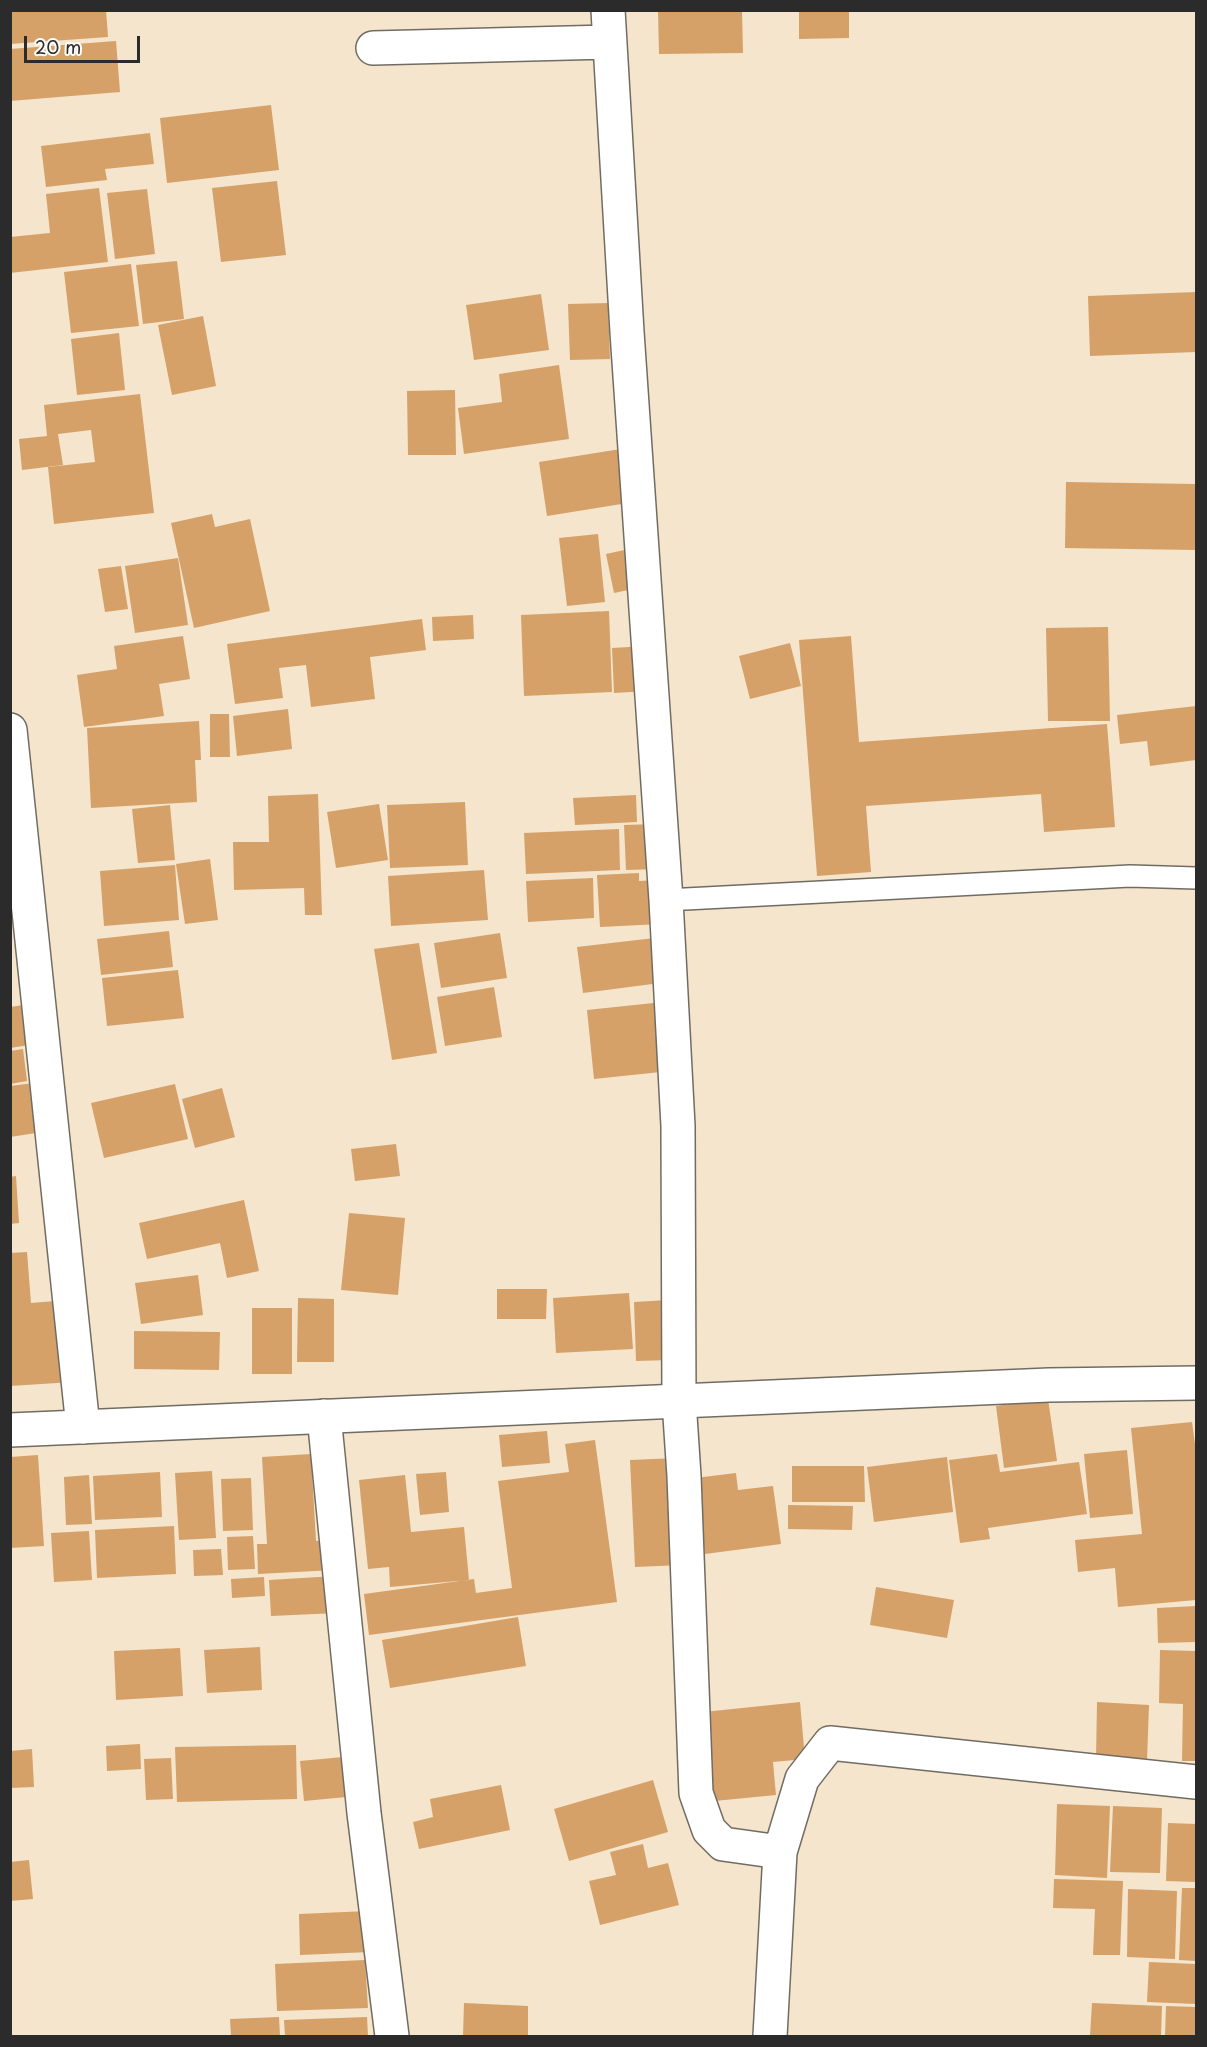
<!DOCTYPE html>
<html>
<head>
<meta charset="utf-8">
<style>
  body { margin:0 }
  #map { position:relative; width:1207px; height:2047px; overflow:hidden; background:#f4e5cc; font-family:"Playpen Sans",sans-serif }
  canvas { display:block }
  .frame { position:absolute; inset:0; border:12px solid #2b2b2b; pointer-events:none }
  .scale { position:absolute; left:24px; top:36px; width:116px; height:27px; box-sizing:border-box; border:3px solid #2b2b2b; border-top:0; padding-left:8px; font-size:18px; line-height:21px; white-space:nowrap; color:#2b2b2b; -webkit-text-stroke:4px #fdfcf7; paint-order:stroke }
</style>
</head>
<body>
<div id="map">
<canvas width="1207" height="2047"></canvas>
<div class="frame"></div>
<div class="scale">20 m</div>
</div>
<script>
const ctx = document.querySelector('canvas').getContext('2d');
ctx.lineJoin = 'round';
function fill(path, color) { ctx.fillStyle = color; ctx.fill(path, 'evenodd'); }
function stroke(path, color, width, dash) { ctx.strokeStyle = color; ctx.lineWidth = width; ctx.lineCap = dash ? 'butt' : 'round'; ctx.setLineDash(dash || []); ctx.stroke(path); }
const building = new Path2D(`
  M10 10H106L108 37 10 44Z
  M658 10H742L743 53 659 54Z
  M799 10H849V38L799 39Z
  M116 41 120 92 10 101V49Z
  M271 105 279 170 167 183 160 118Z
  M150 133 154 164 105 169 107 180 46 187 41 146Z
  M277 181 286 255 221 262 212 188Z
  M99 188 108 262 10 273V237L50 233 46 194Z
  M147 189 155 254 115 259 107 193Z
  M177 261 184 319 143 324 136 265Z
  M131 264 139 326 71 333 64 272Z
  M1196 292V352L1090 356 1088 296Z
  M541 294 549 350 474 360 466 305Z
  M608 303 610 359 570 360 568 304Z
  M203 316 216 386 172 395 158 325Z
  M119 333 125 390 77 395 71 339Z
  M559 365 569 439 464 454 458 408 502 402 499 374Z
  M455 390 456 455H408L407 391Z
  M140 394 154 513 54 524 48 467 95 462 91 430 58 434 63 465 22 470 19 439 47 436 44 405Z
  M627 448 634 502 547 516 539 462Z
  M1066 482 1196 484V550L1065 548Z
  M212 514 215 527 250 519 270 611 194 628 171 523Z
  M598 534 605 602 567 606 559 538Z
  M629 549 638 588 614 593 606 554Z
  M178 558 188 625 135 633 125 566Z
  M121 566 128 609 105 612 98 569Z
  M609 611 612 692 524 696 521 615Z
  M473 615 474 639 433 641 432 617Z
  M422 619 426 650 370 657 375 699 311 707 306 665 279 668 283 698 235 704 227 644Z
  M1108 627 1110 721H1048L1046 628Z
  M183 636 190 679 159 684 164 716 84 727 77 675 117 669 114 646Z
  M851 636 859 742 1107 724 1115 827 1044 832 1041 794 866 806 871 872 817 876 799 640Z
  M790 643 801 686 750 699 739 656Z
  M646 646 648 691 614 693 612 648Z
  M1196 706V760L1150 766 1147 741 1120 744 1117 715Z
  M288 709 292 749 237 756 233 716Z
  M210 714H229L230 757H210Z
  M199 721 201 760H195L197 802 91 808 87 728Z
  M318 794 322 915H305L304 888 234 890 233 842H269L268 796Z
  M636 795 637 822 575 825 573 798Z
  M465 802 468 865 390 868 387 805Z
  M379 804 388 860 336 868 327 812Z
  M170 805 175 860 138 863 132 809Z
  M657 824 659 869 626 870 624 825Z
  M619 829 620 870 526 874 524 833Z
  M210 859 218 920 185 924 176 864Z
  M175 865 179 920 104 926 100 871Z
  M484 870 488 920 391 926 388 876Z
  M639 873V881L658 880 661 924 600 927 597 875Z
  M593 878 594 918 528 922 526 881Z
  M169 931 173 967 101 975 97 939Z
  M500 933 507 978 441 988 434 943Z
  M663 937 668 982 583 993 577 947Z
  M419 943 437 1053 392 1060 374 949Z
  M178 970 184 1018 107 1026 102 978Z
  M494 987 502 1037 445 1046 437 997Z
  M663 1002 670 1071 594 1079 587 1010Z
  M36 1003 42 1043 10 1048V1007Z
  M23 1049 27 1081 10 1084V1051Z
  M42 1082 49 1131 10 1137V1086Z
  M175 1084 188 1139 104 1158 91 1103Z
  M222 1088 235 1137 195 1148 182 1099Z
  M396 1144 400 1176 355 1181 351 1149Z
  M16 1176 19 1223 10 1224V1177Z
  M244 1200 259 1271 227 1278 220 1243 147 1259 139 1223Z
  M349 1213 405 1218 398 1295 341 1290Z
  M27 1252 31 1303 68 1300 73 1382 10 1386V1253Z
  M198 1275 203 1315 141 1324 135 1283Z
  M497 1289H547L546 1319H497Z
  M629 1293 633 1349 556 1353 553 1298Z
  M298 1298 334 1299V1362H297Z
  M668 1300 670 1360 636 1361 634 1302Z
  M252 1308H292V1374H252Z
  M134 1331 220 1332 219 1370 134 1369Z
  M1048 1399 1057 1461 1004 1468 996 1406Z
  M1192 1422 1195 1444H1196V1600L1118 1607 1115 1568 1078 1572 1075 1540 1142 1534 1131 1428Z
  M547 1431 550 1463 502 1467 499 1435Z
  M595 1440 617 1602 369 1635 364 1594 474 1579 476 1593 512 1588 498 1481 569 1472 565 1444Z
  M1127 1450 1133 1514 1090 1518 1084 1454Z
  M311 1454 316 1541 332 1540 334 1570 258 1574 257 1544H267L262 1457Z
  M997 1454 1000 1472 1079 1462 1087 1514 988 1528 990 1539 960 1543 949 1460Z
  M38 1455 44 1546 10 1548V1457Z
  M947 1457 953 1512 874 1522 867 1467Z
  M677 1458 682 1565 635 1567 630 1460Z
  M792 1466H864L865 1502H792Z
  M212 1471 216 1538 179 1540 175 1473Z
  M160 1472 162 1517 95 1520 93 1476Z
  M446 1472 449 1512 420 1515 416 1474Z
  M736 1473 738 1490 773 1486 781 1544 705 1554 695 1478Z
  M89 1475 92 1524 66 1525 64 1477Z
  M405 1475 411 1532 464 1527 469 1580 390 1587 389 1567 368 1569 359 1480Z
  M251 1478 253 1530 223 1531 221 1479Z
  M788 1505 853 1506 852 1530 788 1529Z
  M174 1526 176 1574 97 1578 95 1530Z
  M89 1531 92 1580 54 1582 51 1533Z
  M253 1536 255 1569 228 1570 227 1537Z
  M221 1549 223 1575 194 1576 193 1550Z
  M335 1576 337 1613 271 1616 269 1580Z
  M264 1577 265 1596 232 1598 231 1579Z
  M876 1587 954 1600 947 1638 870 1625Z
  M1196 1606V1642L1158 1643 1157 1608Z
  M518 1617 526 1666 390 1688 382 1640Z
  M260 1647 262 1690 207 1693 204 1650Z
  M180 1648 183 1696 116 1700 114 1651Z
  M1160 1650 1196 1651V1761H1182L1183 1704 1159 1703Z
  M800 1702 805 1759 773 1762 776 1795 704 1802 694 1713Z
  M1097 1702 1149 1705 1147 1761 1096 1759Z
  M140 1744 141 1769 107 1771 106 1746Z
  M296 1745 297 1799 177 1802 175 1747Z
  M32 1749 34 1787 10 1788V1751Z
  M354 1756 357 1796 304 1801 300 1761Z
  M171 1758 173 1799 146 1800 144 1759Z
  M653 1780 668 1832 569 1861 554 1809Z
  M501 1785 510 1830 419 1849 413 1822 433 1817 430 1799Z
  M1057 1804 1110 1806 1107 1878 1055 1875Z
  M1113 1806 1162 1808 1160 1873 1110 1872Z
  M1168 1823 1196 1824V1882L1166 1881Z
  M643 1844 648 1868 668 1863 679 1905 600 1925 589 1881 616 1875 610 1852Z
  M29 1860 33 1899 10 1901V1862Z
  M1054 1879 1123 1881 1120 1955H1093L1095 1909 1053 1908Z
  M1182 1888H1196V1961L1179 1960Z
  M1128 1889 1177 1891 1175 1959 1127 1957Z
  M368 1911 370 1952 300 1955 299 1914Z
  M365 1960 368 2008 277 2011 275 1964Z
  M1149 1962 1196 1964V2004L1147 2002Z
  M464 2003 528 2006V2036H463Z
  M1092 2003 1162 2006 1161 2036H1090Z
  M1166 2006 1196 2007V2036H1165Z
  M279 2017 280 2036H231L230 2019Z
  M367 2017 368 2036H285L284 2020Z`);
const lane = new Path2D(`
  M666 900 1130 876 1196 878`);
const street = new Path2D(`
  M608 10 627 332 666 900 678 1126 679 1401 684 1476 696 1793 709 1830 723 1844 780 1852
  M373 48 608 42
  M10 730 83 1427
  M324 1416 364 1813 392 2036
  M770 2036 780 1852 802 1779 830 1743 1196 1782`);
const secondary = new Path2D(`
  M10 1430 1049 1385 1196 1383`);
fill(building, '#d5a168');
stroke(lane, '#716c63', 24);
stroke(street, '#716c63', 36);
stroke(secondary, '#716c63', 36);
stroke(lane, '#fff', 21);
stroke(street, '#fff', 33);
stroke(secondary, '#fff', 33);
</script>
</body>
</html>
